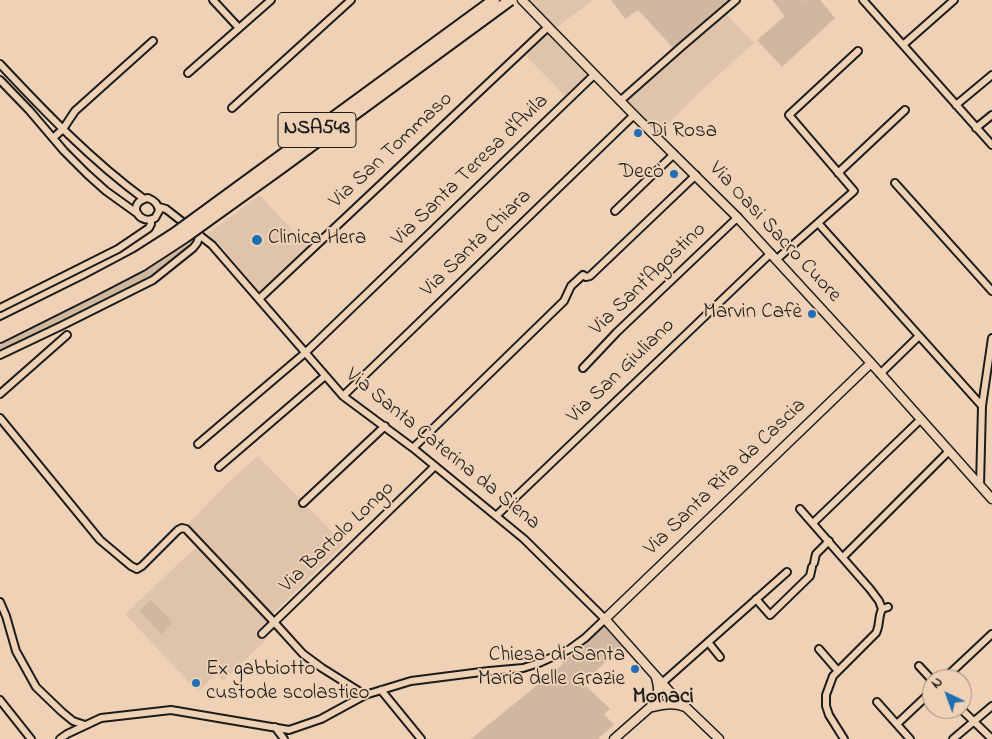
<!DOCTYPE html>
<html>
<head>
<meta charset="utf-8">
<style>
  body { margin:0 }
  #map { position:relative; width:992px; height:739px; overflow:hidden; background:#efd2b6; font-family:"Indie Flower",sans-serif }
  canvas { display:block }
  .north { position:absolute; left:922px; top:669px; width:50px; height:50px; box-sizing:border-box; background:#efd2b6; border:1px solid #9b8978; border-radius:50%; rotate:318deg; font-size:14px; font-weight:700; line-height:20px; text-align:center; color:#1c1c1c }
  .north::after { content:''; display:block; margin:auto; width:18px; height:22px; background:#1f6fb2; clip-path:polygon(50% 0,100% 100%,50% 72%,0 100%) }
</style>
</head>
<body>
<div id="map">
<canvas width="992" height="739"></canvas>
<div class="north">N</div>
</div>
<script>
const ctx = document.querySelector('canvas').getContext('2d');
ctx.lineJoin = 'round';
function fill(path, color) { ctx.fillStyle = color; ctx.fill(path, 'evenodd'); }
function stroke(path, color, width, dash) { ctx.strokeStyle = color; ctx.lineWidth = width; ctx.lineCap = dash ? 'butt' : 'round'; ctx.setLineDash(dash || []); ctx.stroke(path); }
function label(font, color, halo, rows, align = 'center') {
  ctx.font = font + ' "Indie Flower",sans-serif'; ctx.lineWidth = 4; ctx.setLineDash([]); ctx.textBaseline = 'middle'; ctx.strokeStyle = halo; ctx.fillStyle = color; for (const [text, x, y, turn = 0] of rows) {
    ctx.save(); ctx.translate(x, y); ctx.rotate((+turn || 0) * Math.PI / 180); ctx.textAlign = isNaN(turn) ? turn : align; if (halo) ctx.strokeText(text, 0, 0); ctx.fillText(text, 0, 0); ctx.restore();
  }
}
const built = new Path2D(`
  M524 0H593L553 30Z
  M721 9 754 43 704 88 657 135 620 98Z
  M550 32 589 73 565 96 526 56Z
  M260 195 308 248 261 293 221 246 207 234Z
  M258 456 344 544 268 618 270 623 259 634 266 640 223 681 216 674 198 692 125 614 197 546 182 530 231 480Z`);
const green = new Path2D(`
  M611 0H731L674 49 638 10 625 19Z
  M772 0H801L802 1 804 0H820L835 18 782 67 757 40 785 16Z
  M189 241C187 251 174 259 165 266V267L151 277 121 293 0 353V345C13 339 24 331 37 325 89 299 140 272 189 241Z
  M151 600 173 622 161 634 139 611Z
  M605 626 623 646 583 683 610 709 604 714 614 725 598 739H471L563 664 562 663Z`);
const minor = new Path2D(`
  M213 0 239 28
  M863 0 992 145
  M903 45 954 0
  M0 64C45 112 91 160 144 199
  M188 73 271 0
  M0 80 29 110 64 151 87 174 106 191 138 214
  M620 101 681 47 736 0
  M956 105 992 75
  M232 108 351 0
  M976 128 992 115
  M53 138 63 129 75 111 153 41
  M838 173 905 110
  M895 183 992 291
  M148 198C155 201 158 204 159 211L155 218C138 226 126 202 148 198Z
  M615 211 674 154
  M818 223 982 406
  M777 259 854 191 789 115 858 51
  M259 299 548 27
  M0 308 118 249 149 228 151 224V220
  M0 355 61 326 153 280 193 248 197 243 200 235
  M583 368 617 332 738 217
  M880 374 919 336
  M0 394 67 335
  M343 396 634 115
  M0 418 100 540 131 566 137 569 142 566 178 530 182 528 186 529 274 622 303 654 322 668 365 695
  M198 444 305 353 594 75
  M413 448 564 301 571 286 583 275 586 277 590 276 696 175
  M219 467 325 376
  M980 486 982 406 992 338
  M303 503 385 426
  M800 509 870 589 879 601 882 609
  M496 516 771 253
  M813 523 921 419
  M843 557 949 451
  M814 563 816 554 829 541
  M756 599 770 615 810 576 812 567
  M0 602 6 616 16 651 36 687 62 712 73 721 85 725
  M262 634 435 466
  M708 642 720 657
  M819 649 838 671
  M919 666 932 680
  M944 679 992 634
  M662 683 787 572
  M381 690 421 739
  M0 700 31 739
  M877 702 910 739
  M961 709 992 739
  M897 724 932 691
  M275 727 284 739
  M60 739 67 734 101 718 171 710 289 730 321 719 365 695 411 681 489 671 523 668 539 663 570 649 585 638 605 619 524 539 496 516 413 448 343 396 212 245 166 209 159 207
  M844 739 829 715 826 706V695L833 676 876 633C880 626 878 617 882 609L888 607
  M953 739 992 706`);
const tertiary = new Path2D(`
  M522 0 634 115 736 216 871 363 992 499
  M653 707C663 704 675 703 685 707
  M614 739 655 703C659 695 659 687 656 678
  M719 739 669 691 605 619 871 363`);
const trunk = new Path2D(`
  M0 327 89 283 138 257
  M0 337 94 290 142 265`);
const trunkBridge = new Path2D(`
  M138 257 174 234 494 0
  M142 265 185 237 281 168 510 0`);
const markers = [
  [638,133,5,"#1f6fb2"],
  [674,174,5,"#1f6fb2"],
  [257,240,6,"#1f6fb2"],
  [812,314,5,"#1f6fb2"],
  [635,669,5,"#1f6fb2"],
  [196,683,5,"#1f6fb2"]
];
const shields = [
  [317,130,78]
];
const shieldNames = [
  ["NSA543",317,130]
];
const poiNames = [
  ["Di Rosa",648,133],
  ["Decò",664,174,"right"],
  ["Clinica Hera",268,240],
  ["Marvin Cafè",802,314,"right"],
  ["Chiesa di Santa",625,657,"right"],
  ["Maria delle Grazie",625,681,"right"],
  ["Ex gabbiotto",206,671],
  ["custode scolastico",206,695]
];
const streetNames = [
  ["Via San Tommaso",392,151,-43],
  ["Via Santa Teresa d'Avila",471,171,-44],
  ["Via Oasi Sacro Cuore",774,233,47],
  ["Via Santa Chiara",477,244,-44],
  ["Via Sant'Agostino",649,280,-44],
  ["Via San Giuliano",622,372,-44],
  ["Via Santa Caterina da Siena",442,450,39],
  ["Via Santa Rita da Cascia",726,478,-44],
  ["Via Bartolo Longo",338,538,-44]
];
const neighbourhoodNames = [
  ["Monaci",663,698]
];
fill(built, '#dfc4ab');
fill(green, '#d0b8a0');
stroke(minor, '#1c1c1c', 10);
stroke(tertiary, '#1c1c1c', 11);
stroke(trunk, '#1c1c1c', 14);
stroke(minor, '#efd2b6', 6);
stroke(tertiary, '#efd2b6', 8);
stroke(trunk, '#efd2b6', 10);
stroke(trunkBridge, '#1c1c1c', 14, []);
stroke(trunkBridge, '#efd2b6', 10);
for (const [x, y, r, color] of markers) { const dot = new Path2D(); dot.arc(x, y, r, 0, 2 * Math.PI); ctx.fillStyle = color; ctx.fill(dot); stroke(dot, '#efd2b6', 2); }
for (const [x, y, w] of shields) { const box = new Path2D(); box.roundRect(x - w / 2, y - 17.5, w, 35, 4); ctx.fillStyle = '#efd2b6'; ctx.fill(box); stroke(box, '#1c1c1c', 1); }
label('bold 20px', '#1c1c1c', null, shieldNames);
label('21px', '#1c1c1c', '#efd2b6', poiNames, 'left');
label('21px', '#1c1c1c', '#efd2b6', streetNames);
label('bold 22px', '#1c1c1c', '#efd2b6', neighbourhoodNames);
</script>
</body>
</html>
